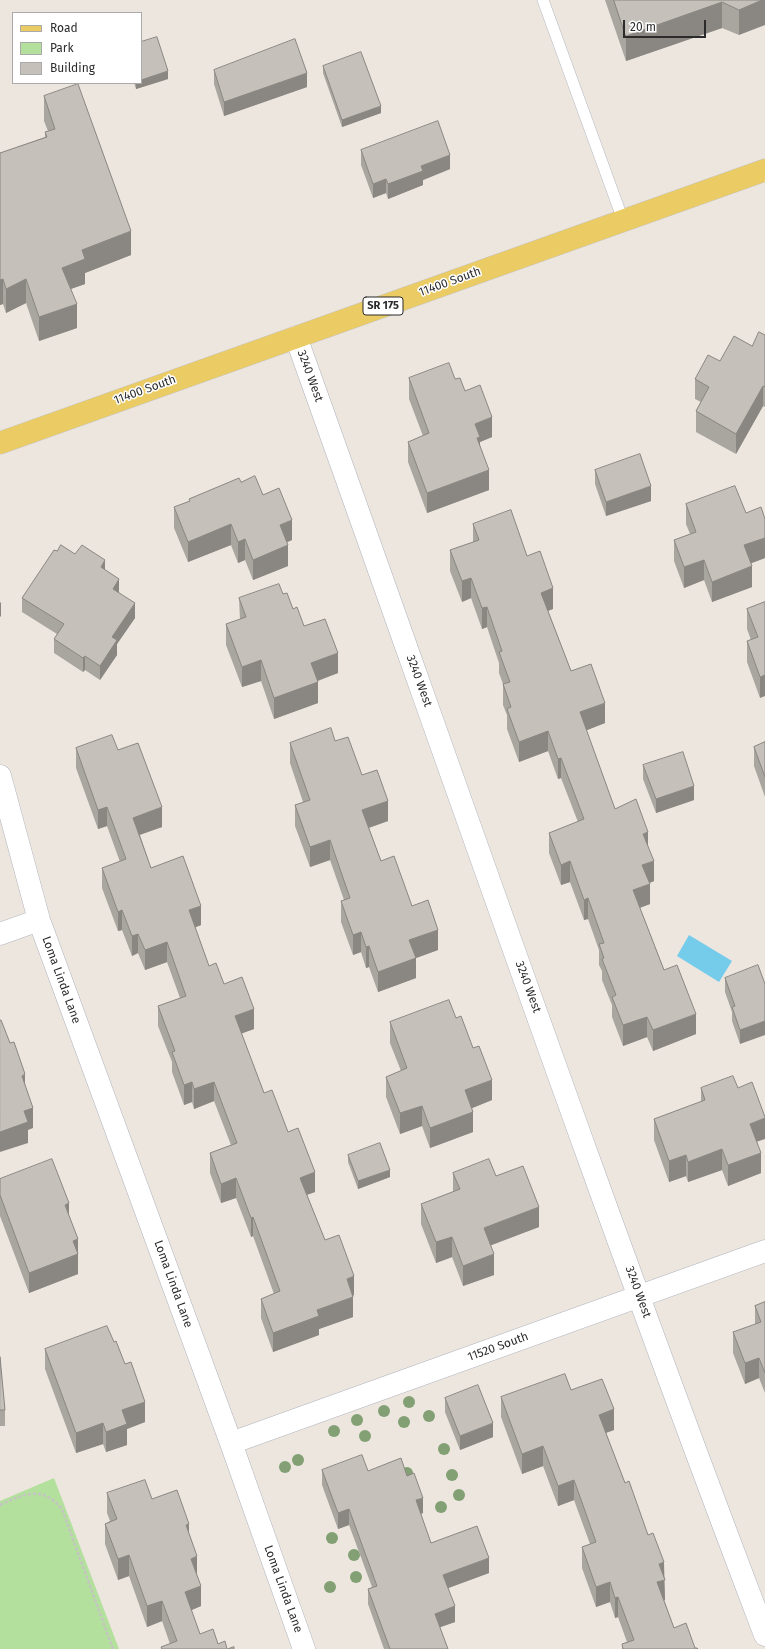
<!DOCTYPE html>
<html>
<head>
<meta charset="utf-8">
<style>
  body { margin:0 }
  #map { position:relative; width:765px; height:1649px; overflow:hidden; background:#ece6de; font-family:"Fira Sans",sans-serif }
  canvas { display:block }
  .legend { position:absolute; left:12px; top:12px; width:130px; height:72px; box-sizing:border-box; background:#fff; border:1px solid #aaa; margin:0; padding:5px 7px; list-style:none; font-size:12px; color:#2b2b2b }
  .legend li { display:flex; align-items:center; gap:8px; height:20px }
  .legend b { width:20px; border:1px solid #aaa }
  .scale { position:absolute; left:623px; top:20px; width:83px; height:18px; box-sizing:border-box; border:2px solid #2b2b2b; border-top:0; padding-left:5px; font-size:12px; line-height:14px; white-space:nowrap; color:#2b2b2b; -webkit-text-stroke:3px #fff; paint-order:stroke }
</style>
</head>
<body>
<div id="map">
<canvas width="765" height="1649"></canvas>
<ul class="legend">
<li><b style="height:5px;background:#ebcc64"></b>Road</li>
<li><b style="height:11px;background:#b4e09d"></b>Park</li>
<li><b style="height:11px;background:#c5c0b9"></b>Building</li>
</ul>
<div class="scale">20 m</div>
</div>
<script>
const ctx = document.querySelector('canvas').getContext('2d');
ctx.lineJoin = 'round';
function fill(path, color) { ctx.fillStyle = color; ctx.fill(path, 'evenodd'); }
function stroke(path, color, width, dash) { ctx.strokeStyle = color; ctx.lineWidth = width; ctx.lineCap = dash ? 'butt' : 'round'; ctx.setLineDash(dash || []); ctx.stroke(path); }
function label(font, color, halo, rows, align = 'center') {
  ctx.font = font + ' "Fira Sans",sans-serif'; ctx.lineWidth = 3; ctx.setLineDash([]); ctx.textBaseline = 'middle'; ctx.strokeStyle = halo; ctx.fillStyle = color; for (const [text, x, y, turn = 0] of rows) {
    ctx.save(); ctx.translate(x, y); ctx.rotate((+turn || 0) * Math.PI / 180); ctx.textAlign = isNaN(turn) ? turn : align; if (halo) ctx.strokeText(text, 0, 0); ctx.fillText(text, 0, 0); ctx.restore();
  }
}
const green = new Path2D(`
  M54 1478 119 1649H0V1501Z`);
const water = new Path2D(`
  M689 935 732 961 719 982 677 956Z`);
const path = new Path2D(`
  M0 1505C24 1494 42 1485 62 1509L113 1649`);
const lane = new Path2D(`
  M543 0 623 220`);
const street = new Path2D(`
  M296 337C451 770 601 1205 765 1635
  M0 776 39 920 231 1443 304 1649
  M0 934 39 920
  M231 1443 765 1251`);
const primary = new Path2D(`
  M0 443 765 170`);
const trees = [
  [409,1402],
  [384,1411],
  [429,1416],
  [357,1420],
  [404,1422],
  [334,1431],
  [365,1436],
  [444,1449],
  [298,1460],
  [285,1467],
  [407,1473],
  [452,1475],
  [459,1495],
  [441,1507],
  [332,1538],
  [354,1555],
  [356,1577],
  [330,1587]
];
const wall = new Path2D(`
  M605 0H765L739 35 722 28 626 61Z
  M323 66 381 113 342 127 323 73Z
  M214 70 307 87 224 116 214 84Z
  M168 79 136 89 134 83H141Z
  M44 96 131 255 85 273V284L71 289 77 328 39 341 26 303 6 313 3 304 0 305V153L45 137V132L48 131 44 121Z
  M361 150 450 169 423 180V185L388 199 386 193 373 198 361 165Z
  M765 335V407L763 406 736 454 696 432V411L701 402 695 399V379L720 361 752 346Z
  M409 378 455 379 465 391 492 437 480 442V447L489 490 427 513 408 462V442L423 436 409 399Z
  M595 470 651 501 606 516 595 484Z
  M241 482 263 495 292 540 287 542 288 566 253 580 245 560 238 563 231 545 188 562 174 528V507L189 502V499Z
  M686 504 746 513 765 519V558L751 563 752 587 712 602 704 580 684 588 674 561V540L690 534 686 524Z
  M473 524 527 556 553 609 548 611 571 671 605 723 586 730 615 809 648 846 654 881 649 883 650 904 640 908 664 970 696 1034 653 1051 647 1037 623 1046 612 1017V1005L602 980V971L599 965V950L588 919 584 920 570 882 561 885 549 853V833L578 822 561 778 558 779 548 751 519 762 507 729V715L503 705V684L499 673V663L487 627 482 629 471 598 462 602 450 571V550L473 542Z
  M57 551 75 554 105 570 135 618 117 644V655L100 680 85 670 83 672 54 653V639L57 634 22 612V598Z
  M283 594 304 626 338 673 318 681V703L274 719 261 681 242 687 226 645V624L240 620 239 598Z
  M765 602 760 698 747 662V641L751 640 747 629V609Z
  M335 741 362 775 388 821 369 828 381 861 412 906 438 950 416 958V978L378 992 369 967 366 968 361 952 353 955 341 922V901L344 900 330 860 310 867 295 826V805L303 802 290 763V743Z
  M765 742V797L754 766V747Z
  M76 748 118 750 162 827 140 835 151 868 201 925 195 927 209 966 224 984 254 1029 241 1033 264 1093 288 1132 315 1192 307 1195 325 1240 354 1295 353 1296V1317L319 1329V1335L273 1352 261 1318V1299L274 1294 253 1236 251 1237 236 1198 221 1203 210 1173V1153L231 1145 214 1101 194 1109 192 1102 184 1105 172 1072V1062L158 1026V1006L180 998 167 962 145 970 138 953 132 956 122 930 118 931 102 888V868L120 862 107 826 98 829 76 768Z
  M643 765 694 800 656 813 643 779Z
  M725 978 765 984 740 1044 732 1021V1012L725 992Z
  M456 1018 492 1100 472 1108 473 1132 430 1148 422 1126 400 1134 386 1097V1077L401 1071 390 1043V1022Z
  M701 1088 757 1142 761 1173 728 1186 722 1170 688 1182 686 1176 669 1182 654 1140V1119L701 1102Z
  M348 1155 390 1177 358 1189 348 1162Z
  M453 1173 496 1176 539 1227 490 1245 494 1275 463 1286 452 1257 436 1263 421 1224V1204L453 1192Z
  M0 1179 69 1216 78 1239V1274L29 1293 0 1216Z
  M765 1302V1393L759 1378 745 1384 733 1353V1332L755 1325V1306Z
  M114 1342 145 1422 127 1429V1445L106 1452 103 1444 76 1453 45 1369V1349Z
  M0 1357 5 1410V1426H0Z
  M501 1397 614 1430 606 1433 625 1483 648 1535 664 1578 665 1600H664L674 1628 695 1648 698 1649H622V1644L627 1642 618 1617 615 1618 610 1602 596 1607 582 1568V1547L590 1544 574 1500 558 1506 543 1466 522 1474 501 1417Z
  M445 1398 493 1437 460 1450 445 1412Z
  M322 1470 368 1471 407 1476 423 1513 420 1514 431 1543 489 1573 448 1588 455 1622 440 1627 448 1649H384L368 1604V1589L372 1587 349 1525 338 1529 322 1485Z
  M107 1493 152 1499 189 1533 197 1575 201 1606 191 1610 200 1634 227 1649H161V1647L170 1644 162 1621 147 1627 129 1576 118 1580 105 1544V1524L110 1521 107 1513Z`);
const shadedWall = new Path2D(`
  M762 0H765V25L739 35V10Z
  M722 2V28L626 61V36Z
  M168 71V79L136 89V83H141V80Z
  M307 73V87L224 116V102Z
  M381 106V113L342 127V120Z
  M450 155V169L423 180V185L388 199V184L421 166Z
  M386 179V193L373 198V184Z
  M131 231V255L85 273V284L62 292V268L82 250Z
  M3 279V304L0 305V280Z
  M26 279V303L6 313V289Z
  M77 304V328L39 341V317Z
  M763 386V406L736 454V434Z
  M492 417V437L480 442V457L475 424Z
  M489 470V490L427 513V493Z
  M651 486V501L606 516V502Z
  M292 520V540L280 545V525Z
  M231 524V545L188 562V542Z
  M765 538V558L744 566V545Z
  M245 539V560L238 563V542Z
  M288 545V566L253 580V560Z
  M105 560V575L101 567Z
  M704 560V580L684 588V567Z
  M752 566V587L712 602V582Z
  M471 578V598L462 602V581Z
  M119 579V593L113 589Z
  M553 588V609L541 613V593Z
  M1 602V616L0 617V603Z
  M135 603V618L117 644V655L100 680V666L112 637Z
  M487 607V627L482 629V608Z
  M338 653V673L311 683V663Z
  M85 656V670L83 672V658Z
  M261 660V681L242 687V667Z
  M765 675V696L760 698V677Z
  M318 682V703L274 719V698Z
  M605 703V723L580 733V712Z
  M548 731V751L519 762V742Z
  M561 758V778L558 779V759Z
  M694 786V800L656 813V799Z
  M388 801V821L362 830V810Z
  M107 807V826L98 829V810Z
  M162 807V827L133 837V818Z
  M648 832V853L643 834Z
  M330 840V860L310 867V847Z
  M570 861V882L561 885V865Z
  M654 861V881L642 886V865Z
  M650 884V904L633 910V890Z
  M588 898V919L584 920V900Z
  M201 906V925L189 930V910Z
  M122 910V930L118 931V912Z
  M438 930V950L416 958V978L378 992V972L409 940Z
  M361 932V952L353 955V935Z
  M138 934V953L132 956V936Z
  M167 942V962L145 970V950Z
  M369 946V967L366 968V947Z
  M254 1009V1029L235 1036V1016Z
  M696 1014V1034L653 1051V1030Z
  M647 1017V1037L623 1046V1025Z
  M765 1021V1035L740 1044V1030Z
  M25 1074V1095L22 1076Z
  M492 1080V1100L465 1111V1090Z
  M192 1082V1102L184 1105V1085Z
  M214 1082V1101L194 1109V1089Z
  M422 1106V1126L400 1134V1113Z
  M33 1108V1128L28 1130V1143L0 1152V1132L24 1111Z
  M473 1112V1132L430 1148V1128Z
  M765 1118V1139L750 1144V1124Z
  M722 1149V1170L688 1182V1162Z
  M761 1153V1173L728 1186V1165Z
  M686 1155V1176L669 1182V1161Z
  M390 1170V1177L358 1189V1181Z
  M315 1172V1192L300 1197V1178Z
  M236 1178V1198L221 1203V1184Z
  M69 1203V1224L65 1205Z
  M539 1207V1227L484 1248V1228Z
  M253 1217V1236L251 1237V1218Z
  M452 1237V1257L436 1263V1242Z
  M78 1239V1274L29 1293V1273L73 1241Z
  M494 1254V1275L463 1286V1266Z
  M354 1276V1295L347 1298V1279Z
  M353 1297V1317L319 1329V1335L273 1352V1333L317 1310Z
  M759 1358V1378L745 1384V1363Z
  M145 1402V1422L127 1429V1445L106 1452V1432L122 1410Z
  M614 1409V1430L599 1435V1415Z
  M103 1423V1444L76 1453V1433Z
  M493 1423V1437L460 1450V1436Z
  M543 1446V1466L522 1474V1454Z
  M574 1480V1500L558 1506V1486Z
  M423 1498V1513L416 1516V1500Z
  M349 1509V1525L338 1529V1513Z
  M189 1524V1544L186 1525Z
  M129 1555V1576L118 1580V1559Z
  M197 1556V1577L191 1559Z
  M489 1558V1573L443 1590V1575Z
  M664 1562 665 1600 657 1603V1582L659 1564Z
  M610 1582V1602L596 1607V1587Z
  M201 1586V1606L185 1613V1592Z
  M618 1597V1617L615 1618V1598Z
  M162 1601V1621L147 1627V1606Z
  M455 1606V1622L435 1629V1614Z`);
const building = new Path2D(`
  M614 0H762L739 10 722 2 626 36Z
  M157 37 168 71 141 80V42Z
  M295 39 307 73 224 102 214 70Z
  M361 52 381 106 342 120 323 66Z
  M78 84 131 231 82 250 85 259 62 268 77 304 39 317 26 279 6 289 3 279 0 280V153L47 137 45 132 55 129 44 96Z
  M438 121 450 155 421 166 423 171 388 184 386 179 373 184 361 150Z
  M759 332 765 335V387L763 386 736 434 696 411 709 387 695 379 708 355 720 361 734 336 752 346Z
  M449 363 455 379 460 378 465 391 480 385 492 417 475 424 480 437 477 438 489 470 427 493 408 442 429 433 409 378Z
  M640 454 651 486 606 502 595 470Z
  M255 476 263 495 279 488 292 520 280 525 288 545 253 560 245 539 238 542 231 524 188 542 174 507 190 501 189 499 239 478 241 482Z
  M735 486 746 513 761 507 765 519V538L744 545 752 566 712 582 704 560 684 567 674 540 696 532 686 504Z
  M511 510 527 556 540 551 553 588 541 593 571 671 591 664 605 703 580 712 615 809 636 799 648 832 643 834 654 861 642 865 650 884 633 890 664 970 677 965 696 1014 653 1030 647 1017 623 1025 612 997 616 995 602 959 604 958 599 944 604 943 588 898 584 900 570 861 561 865 549 833 584 819 561 758 558 759 548 731 519 742 507 709 511 707 503 684 510 682 499 652 502 651 487 607 482 608 471 578 462 581 450 550 479 540 473 524Z
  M61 545 75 554 82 545 105 560 101 567 119 579 113 589 135 603 112 637 117 640 100 666 85 656 83 658 54 639 64 624 22 598 54 550 57 551Z
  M279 584 283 594 287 593 293 609 297 607 304 626 325 619 338 653 311 663 318 682 274 698 261 660 242 667 226 624 246 617 239 598Z
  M765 602V675L760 677 747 641 758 637 747 609Z
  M331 728 335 741 348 737 362 775 377 770 388 801 362 810 381 861 394 856 412 906 428 900 438 930 409 940 416 958 378 972 369 946 366 947 361 932 353 935 341 901 350 898 330 840 310 847 295 805 310 800 290 743Z
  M112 735 118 750 138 743 162 807 133 818 151 868 183 856 201 906 189 910 209 966 216 963 224 984 242 977 254 1009 235 1016 264 1093 272 1090 288 1132 298 1128 315 1172 300 1178 325 1240 339 1235 354 1276 347 1279 353 1297 317 1310 319 1316 273 1333 261 1299 280 1291 253 1217 251 1218 236 1178 221 1184 210 1153 237 1143 214 1082 194 1089 192 1082 184 1085 172 1052 175 1051 158 1006 186 996 167 942 145 950 138 934 132 936 122 910 118 912 102 868 126 859 107 807 98 810 76 748Z
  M765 742V777L754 747Z
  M683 752 694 786 656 799 643 765Z
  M758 965 765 984V1021L740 1030 732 1007 735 1006 725 978Z
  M449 1000 456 1018 461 1016 473 1048 479 1046 492 1080 465 1090 473 1112 430 1128 422 1106 400 1113 386 1077 407 1068 390 1022Z
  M0 1020H1L10 1043 14 1042 25 1074 22 1076 33 1108 24 1111 28 1122 0 1132Z
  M733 1076 738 1088 752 1082 765 1117V1118L750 1124 761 1153 728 1165 722 1149 688 1162 686 1155 669 1161 654 1119 705 1100 701 1088Z
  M380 1143 390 1170 358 1181 348 1155Z
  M52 1159 69 1203 65 1205 78 1239 73 1241 78 1254 29 1273 0 1195V1179Z
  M489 1159 496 1176 523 1166 539 1207 484 1228 494 1254 463 1266 452 1237 436 1242 421 1204 460 1189 453 1173Z
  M765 1302V1373L759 1358 745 1363 733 1332 761 1322 755 1306Z
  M107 1326 114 1342 116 1341 125 1364 131 1362 145 1402 122 1410 127 1424 106 1432 103 1423 76 1433 45 1349Z
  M0 1357 5 1410H0Z
  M565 1374 571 1390 602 1379 614 1409 599 1415 625 1483 629 1481 648 1535 653 1533 664 1562 659 1564 665 1580 657 1582 674 1628 686 1623 695 1648H697L698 1649H623L622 1644 634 1640 618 1597 615 1598 610 1582 596 1587 582 1547 596 1542 574 1480 558 1486 543 1446 522 1454 501 1397Z
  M478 1385 493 1423 460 1436 445 1398Z
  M362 1455 368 1471 401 1458 407 1476 414 1473 423 1498 416 1500 431 1543 477 1526 489 1558 443 1575 455 1606 435 1614 448 1649H390L368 1589 377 1586 349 1509 338 1513 322 1470Z
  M145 1480 152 1499 177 1490 189 1524 186 1525 197 1556 191 1559 201 1586 185 1592 200 1634 213 1629 218 1644 225 1641 227 1649H162L161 1647 177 1641 162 1601 147 1606 129 1555 118 1559 105 1524 117 1519 107 1493Z
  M234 1647V1649H228Z`);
const shields = [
  [383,306,40]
];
const shieldNames = [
  ["SR 175",383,306]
];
const streetNames = [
  ["11400 South",450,282,-20],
  ["3240 West",310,376,70],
  ["11400 South",145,390,-20],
  ["3240 West",419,681,70],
  ["Loma Linda Lane",61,980,70],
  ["3240 West",528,987,70],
  ["Loma Linda Lane",173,1284,70],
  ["3240 West",638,1292,70],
  ["11520 South",498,1347,-20],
  ["Loma Linda Lane",283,1589,70]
];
fill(green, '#b4e09d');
fill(water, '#75cbea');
stroke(lane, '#b1b4be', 12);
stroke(street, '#b1b4be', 23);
stroke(primary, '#c4c4c4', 23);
stroke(path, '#c4c4c4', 2.5, [3, 2]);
stroke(lane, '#fff', 11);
stroke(street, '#fff', 22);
stroke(primary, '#ebcc64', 22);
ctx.fillStyle = '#82a074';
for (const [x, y] of trees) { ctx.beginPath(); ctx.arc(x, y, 6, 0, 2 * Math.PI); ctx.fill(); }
fill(wall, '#a9a59f');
fill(shadedWall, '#8a8682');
fill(building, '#c5c0b9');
stroke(building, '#8a8682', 1);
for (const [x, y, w] of shields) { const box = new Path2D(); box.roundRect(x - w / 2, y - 9, w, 18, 3); ctx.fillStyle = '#fff'; ctx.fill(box); stroke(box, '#2b2b2b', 1); }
label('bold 11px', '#2b2b2b', null, shieldNames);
label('12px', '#2b2b2b', '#fff', streetNames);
</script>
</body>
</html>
